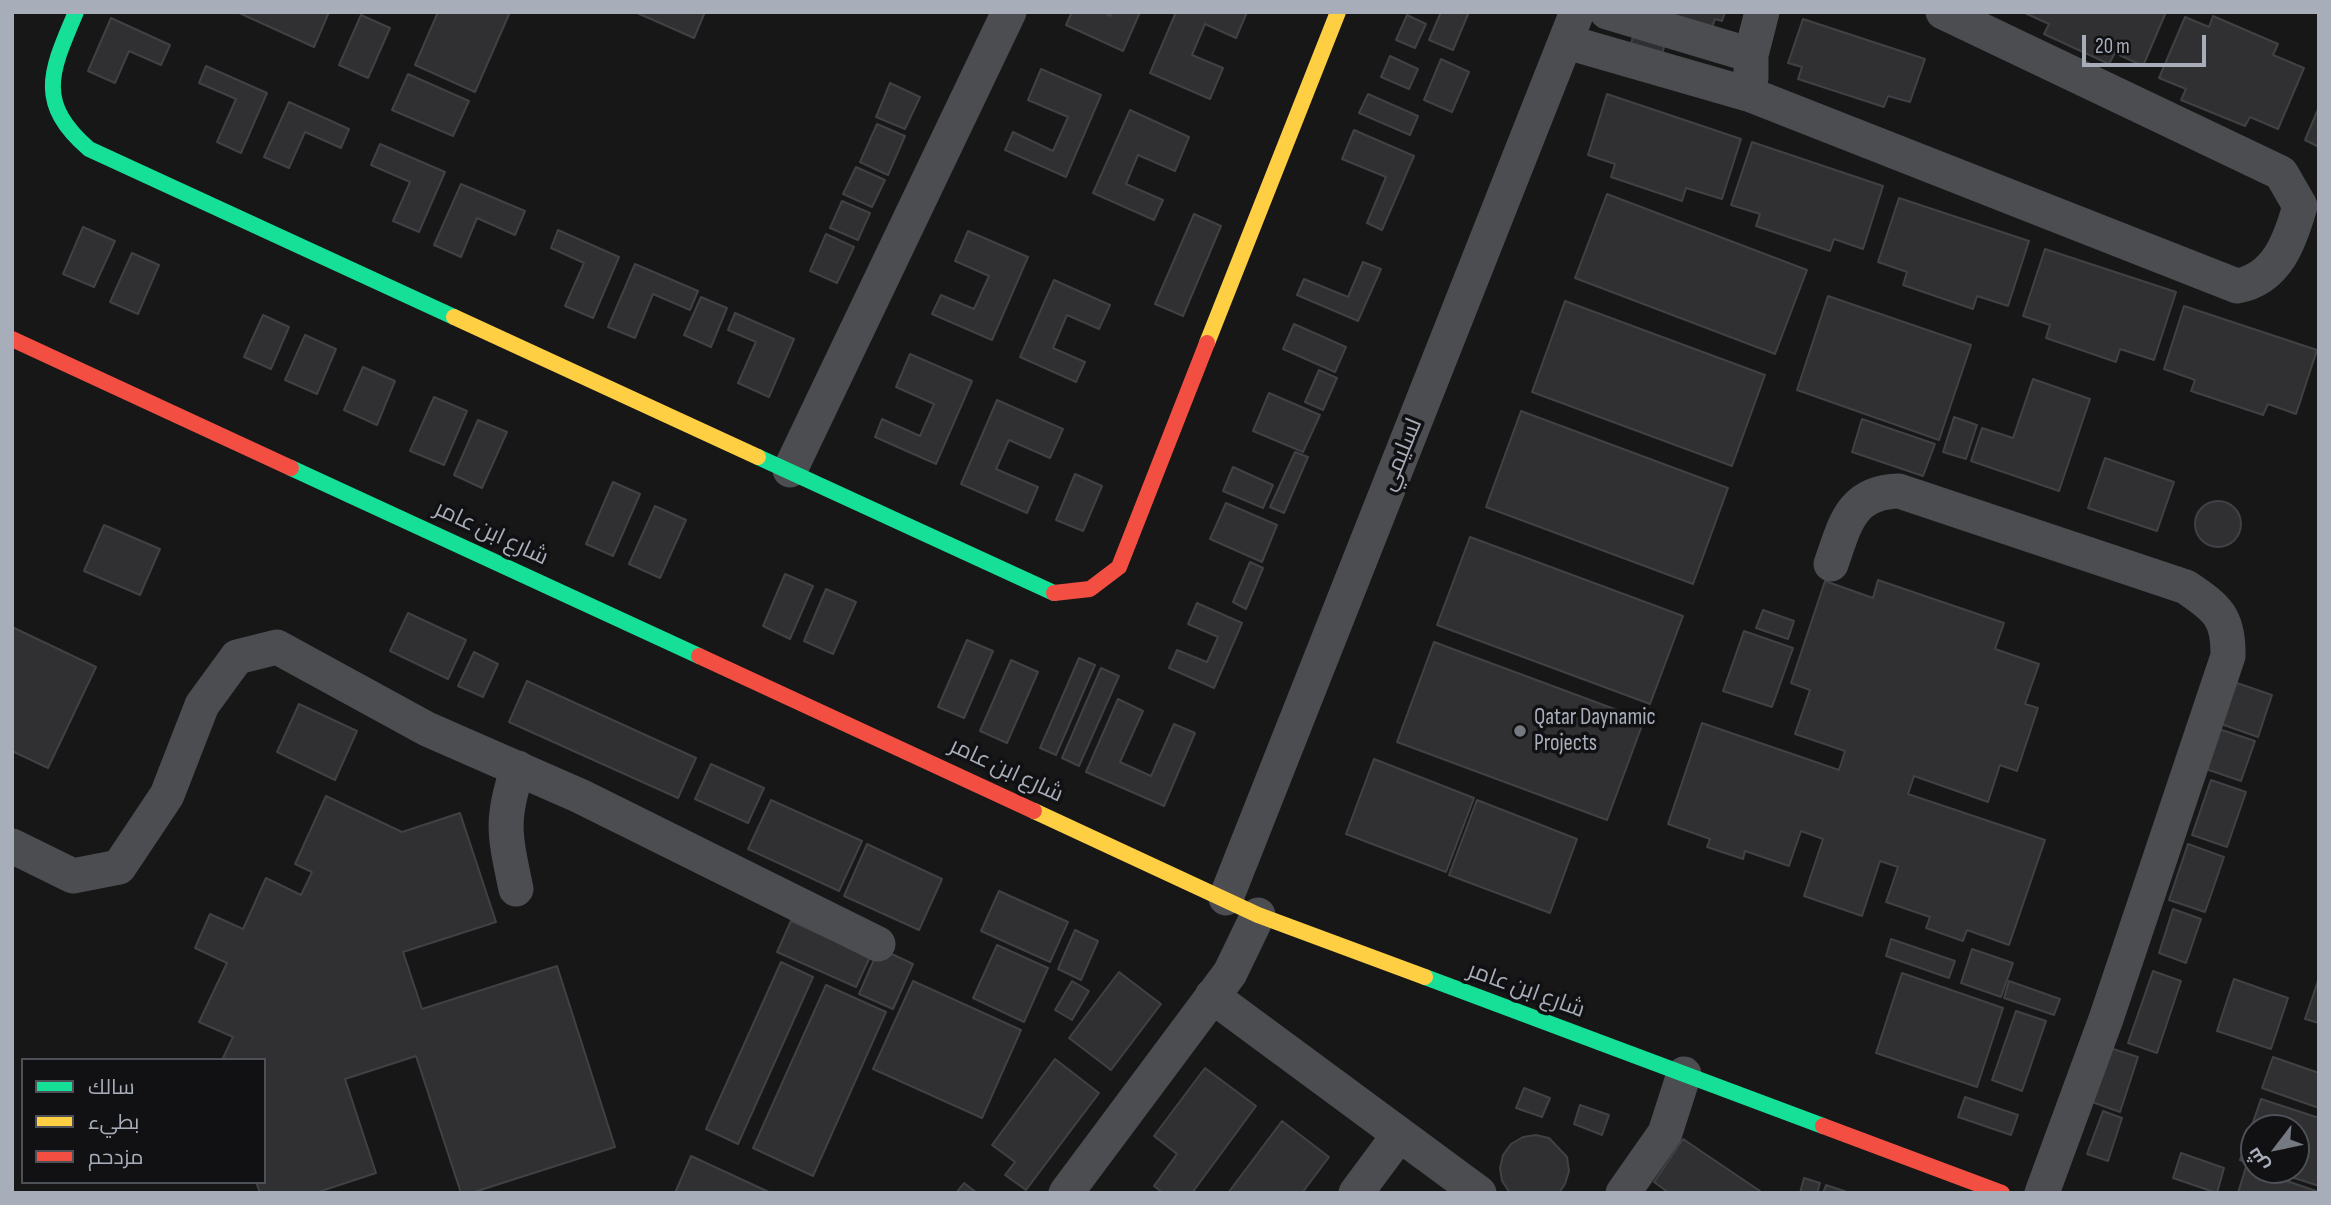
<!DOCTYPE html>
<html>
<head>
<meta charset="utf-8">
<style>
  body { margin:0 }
  #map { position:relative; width:2331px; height:1205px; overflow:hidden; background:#171718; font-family:"Sofia Sans Condensed",Cairo,sans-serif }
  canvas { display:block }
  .frame { position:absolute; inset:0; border:14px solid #a8aeb9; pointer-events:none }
  .legend { position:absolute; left:21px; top:1058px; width:245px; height:126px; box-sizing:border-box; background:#111114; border:2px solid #4d5056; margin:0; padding:9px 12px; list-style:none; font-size:21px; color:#a8aeb9 }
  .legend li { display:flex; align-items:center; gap:14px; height:35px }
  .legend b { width:35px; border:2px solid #4d5056 }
  .north { position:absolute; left:2240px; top:1114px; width:70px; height:70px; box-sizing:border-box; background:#111114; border:2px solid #4d5056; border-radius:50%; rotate:238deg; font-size:19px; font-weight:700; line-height:28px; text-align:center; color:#a8aeb9 }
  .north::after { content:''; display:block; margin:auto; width:24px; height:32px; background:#757981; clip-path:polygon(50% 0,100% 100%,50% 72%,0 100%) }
  .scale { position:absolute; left:2082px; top:35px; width:124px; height:32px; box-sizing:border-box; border:4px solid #a8aeb9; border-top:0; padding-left:9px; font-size:21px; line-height:24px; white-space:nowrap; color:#a8aeb9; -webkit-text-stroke:5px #111114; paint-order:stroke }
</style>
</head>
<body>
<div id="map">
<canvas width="2331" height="1205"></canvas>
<div class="frame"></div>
<ul class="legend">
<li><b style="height:9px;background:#16e098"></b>سالك</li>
<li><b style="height:9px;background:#ffcf43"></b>بطيء</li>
<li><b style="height:9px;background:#f24e42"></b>مزدحم</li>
</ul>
<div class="north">ش</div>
<div class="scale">20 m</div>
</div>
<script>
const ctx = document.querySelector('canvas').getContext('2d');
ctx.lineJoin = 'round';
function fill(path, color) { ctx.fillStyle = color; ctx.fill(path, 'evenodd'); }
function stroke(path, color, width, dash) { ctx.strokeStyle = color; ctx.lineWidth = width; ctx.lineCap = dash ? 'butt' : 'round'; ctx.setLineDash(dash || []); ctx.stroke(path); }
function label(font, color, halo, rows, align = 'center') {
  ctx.font = font + ' "Sofia Sans Condensed",Cairo,sans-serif'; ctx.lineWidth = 7; ctx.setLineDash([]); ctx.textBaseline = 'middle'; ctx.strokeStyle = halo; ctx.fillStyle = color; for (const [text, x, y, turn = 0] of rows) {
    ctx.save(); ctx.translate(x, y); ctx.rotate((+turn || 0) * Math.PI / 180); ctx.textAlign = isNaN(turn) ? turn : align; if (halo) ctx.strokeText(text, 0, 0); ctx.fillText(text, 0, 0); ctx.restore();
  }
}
const building = new Path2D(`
  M237 12H329L314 47Z
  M438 12H510L475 92 415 65Z
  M635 12H705L694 38Z
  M1072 12H1103L1110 16 1112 12H1140L1123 51 1066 25Z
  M1176 12H1247L1236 38 1205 24 1192 55 1223 68 1210 99 1150 73Z
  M1441 12H1469L1453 50 1429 40Z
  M1656 12H1725L1722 21 1715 19 1708 39Z
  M2023 12H2166L2143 66 2115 53 2109 64 2044 34 2049 24Z
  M361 15 390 28 368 78 339 65Z
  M1407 15 1426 24 1415 48 1396 40Z
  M2213 16 2278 44 2273 55 2304 68 2278 129 2250 117 2245 126 2181 100 2186 89 2159 78 2185 17 2209 27Z
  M111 18 170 45 161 65 129 51 115 83 88 71Z
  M1803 19 1925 59 1910 102 1888 96 1884 107 1798 79 1802 67 1788 63Z
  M1636 27 1667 38 1659 63 1628 53Z
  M1390 56 1418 69 1409 89 1381 77Z
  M1441 59 1469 72 1452 112 1424 100Z
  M206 66 267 93 241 153 217 142 236 99 199 83Z
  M1041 69 1101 95 1066 177 1005 150 1013 132 1053 151 1068 117 1028 100Z
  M408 74 469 101 453 136 392 110Z
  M890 83 920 97 905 129 876 117Z
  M1368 94 1418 116 1410 135 1359 113Z
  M1607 94 1741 139 1722 199 1686 188 1682 201 1611 177 1615 164 1588 155Z
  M289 102 349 129 341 148 305 132 289 168 264 157Z
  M2319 107V147L2305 140Z
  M1130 110 1189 137 1175 171 1138 155 1126 184 1163 200 1154 220 1093 193Z
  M877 124 905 136 888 175 860 162Z
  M1354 130 1414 156 1382 230 1367 223 1386 177 1342 159Z
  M1752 142 1883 186 1863 249 1834 239 1830 251 1756 226 1760 214 1731 205Z
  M380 144 445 172 419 232 393 221 410 182 371 165Z
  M856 167 885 180 872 207 843 194Z
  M461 184 525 211 515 235 477 218 461 257 434 245Z
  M1607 194 1807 270 1775 354 1575 278Z
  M1899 198 2029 241 2008 306 1977 296 1973 309 1903 285 1907 272 1878 262Z
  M842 201 870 213 858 240 830 228Z
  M1194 214 1221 226 1183 316 1155 304Z
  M83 227 115 241 94 287 63 274Z
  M558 230 619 257 593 318 565 306 584 263 551 248Z
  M968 231 1028 257 992 340 932 314 941 295 974 309 989 276 955 261Z
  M826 234 854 247 837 283 810 271Z
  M2045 249 2176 292 2154 360 2120 349 2116 362 2046 338 2050 325 2023 316Z
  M132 253 159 265 138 314 110 302Z
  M1363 262 1381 269 1358 321 1297 295 1304 279 1348 297Z
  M635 264 698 291 690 310 653 294 635 338 608 327Z
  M1054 280 1110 305 1099 329 1067 315 1053 348 1085 362 1076 382 1020 357Z
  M1828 296 1971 345 1939 440 1797 390Z
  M701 297 727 308 711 347 684 335Z
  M1565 301 1765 375 1732 466 1532 392Z
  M2184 306 2317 350 2296 414 2268 404 2263 415 2191 391 2195 380 2164 369Z
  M735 313 794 339 769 397 738 383 756 342 728 330Z
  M263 315 289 327 271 369 244 357Z
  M1294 324 1346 347 1335 372 1283 349Z
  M305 335 336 349 317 394 285 380Z
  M910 354 972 381 936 464 875 437 882 419 920 436 934 404 896 387Z
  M363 367 395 381 377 425 344 410Z
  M1319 370 1337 378 1323 410 1305 402Z
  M2033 379 2090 399 2059 491 1971 461 1982 428 2013 438Z
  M1269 393 1320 415 1303 452 1253 431Z
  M434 397 467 411 444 465 410 451Z
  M997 400 1063 429 1050 458 1009 440 996 469 1038 487 1027 513 961 484Z
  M1521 411 1728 488 1693 584 1486 507Z
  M1954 417 1977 425 1966 459 1943 452Z
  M1862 419 1935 444 1923 476 1852 452Z
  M478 420 507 432 482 488 454 475Z
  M1295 452 1308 457 1284 513 1270 507Z
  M2105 458 2174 482 2157 531 2088 508Z
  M1233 467 1273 485 1263 508 1223 491Z
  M1075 474 1102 486 1083 531 1056 520Z
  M613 482 640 494 613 556 586 544Z
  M2195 524a23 23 0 1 1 46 0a23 23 0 1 1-46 0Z
  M1226 503 1277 525 1262 562 1210 539Z
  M655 506 686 520 660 578 629 564Z
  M104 525 160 549 140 595 84 571Z
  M1470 537 1683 616 1650 704 1437 625Z
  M1250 562 1263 568 1246 609 1233 602Z
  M785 574 813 586 790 639 763 626Z
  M1878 580 2004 623 1995 649 2039 664 2025 704 2038 708 2017 771 2000 765 1988 802 1914 776 1908 794 2045 840 2009 945 1967 930 1963 941 1926 928 1930 917 1886 902 1898 867 1880 861 1862 916 1804 896 1823 839 1801 831 1789 866 1745 851 1743 859 1707 847 1710 839 1668 824 1702 723 1839 770 1845 751 1795 734 1810 690 1791 683 1825 581 1873 598Z
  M826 589 856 602 833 654 804 641Z
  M1197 603 1242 623 1214 688 1169 668 1177 650 1207 662 1218 637 1188 624Z
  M1763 610 1794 621 1788 639 1756 628Z
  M408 613 466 640 448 679 390 651Z
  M12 627 96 667 48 768 12 751Z
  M1744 631 1793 648 1772 707 1723 691Z
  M967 640 993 651 964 718 938 707Z
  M1434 642 1644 720 1607 820 1397 742Z
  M474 652 498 664 483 697 458 686Z
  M1079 658 1095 665 1056 755 1040 748Z
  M1011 660 1038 672 1007 743 980 731Z
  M1101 668 1119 676 1079 766 1062 758Z
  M527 681 696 758 678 798 509 722Z
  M2234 682 2272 695 2258 737 2221 724Z
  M1118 699 1143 711 1120 762 1151 776 1174 724 1195 733 1164 806 1086 772Z
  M299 704 357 731 335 780 277 752Z
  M2216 728 2255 741 2241 781 2203 768Z
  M1374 759 1474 798 1446 872 1346 834Z
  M711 764 764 788 748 823 695 799Z
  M2211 780 2246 792 2227 847 2192 835Z
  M326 796 402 832 460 813 496 922 403 952 422 1009 557 966 615 1147 471 1193H461L416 1056 345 1079 376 1173 315 1193H260L256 1182H264V1060H222L233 1037 199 1022 227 963 195 948 210 914 243 929 266 878 301 895 312 872 295 864Z
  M771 800 862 841 839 891 748 849Z
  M1477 800 1577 839 1550 913 1449 875Z
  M867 844 942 879 919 930 844 896Z
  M2188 844 2224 857 2205 912 2169 900Z
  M999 891 1068 922 1050 962 981 931Z
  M2173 909 2201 919 2186 963 2159 953Z
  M791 921 870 957 856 987 777 952Z
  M1075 930 1098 941 1081 980 1058 969Z
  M1891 939 1955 961 1949 978 1886 956Z
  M997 945 1048 968 1024 1022 973 998Z
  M879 948 913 964 893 1009 859 994Z
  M1972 949 2013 963 2001 997 1961 983Z
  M781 962 813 977 738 1144 706 1129Z
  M2153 971 2181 981 2157 1053 2128 1043Z
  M1119 972 1161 1004 1111 1070 1069 1038Z
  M1902 973 2003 1008 1977 1087 1876 1053Z
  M2319 978V1023L2305 1019Z
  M2234 979 2288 998 2271 1049 2217 1031Z
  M913 981 1021 1030 982 1118 873 1069Z
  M1072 981 1089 991 1072 1020 1055 1010Z
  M2009 981 2060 999 2054 1015 2004 998Z
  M826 985 886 1012 813 1176 753 1148Z
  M2016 1011 2046 1021 2022 1091 1992 1080Z
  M2110 1048 2138 1057 2120 1112 2092 1102Z
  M2273 1057 2319 1073V1108L2262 1088Z
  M1055 1059 1099 1093 1026 1190 1005 1175 1015 1162 992 1145Z
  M1205 1068 1256 1106 1192 1193H1163L1154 1186 1177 1154 1154 1136Z
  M1524 1088 1550 1098 1542 1117 1516 1108Z
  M1965 1097 2018 1115 2011 1135 1958 1117Z
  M2261 1099 2319 1118V1186L2270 1170H2296V1128H2254V1165L2240 1160Z
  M1580 1105 1609 1115 1602 1135 1574 1124Z
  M2103 1111 2122 1118 2108 1161 2087 1154Z
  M1282 1121 1329 1157 1302 1193H1228Z
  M1536 1135 1549 1138 1567 1157 1569 1171 1565 1184 1559 1193H1510L1502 1181 1500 1168 1503 1155 1511 1144 1523 1137Z
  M1683 1139 1760 1191 1758 1193H1669L1654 1182Z
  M2181 1153 2224 1168 2217 1193 2173 1178Z
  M691 1156 771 1193H675Z
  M2246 1167 2319 1192V1193H2238Z
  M1804 1178 1820 1183 1817 1193H1800Z
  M964 1183 977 1193H956Z
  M1826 1185 1850 1193H1823Z`);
const street = new Path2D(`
  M1607 12 1751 55
  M1567 42 1751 95 2237 286C2277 279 2290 241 2300 206L2281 173 1943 12
  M1751 78V55L1762 12
  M790 470 1009 12
  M1831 564C1845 525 1850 492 1899 491L2186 587C2217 608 2229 617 2228 656L2106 1019 2042 1193
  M12 846 73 876 119 867 167 795 202 705 237 657 277 647 427 729 580 796 878 944
  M516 889C505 836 500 821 518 768
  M1226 898 1577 12
  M1212 996 1479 1193
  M1066 1193 1230 973 1258 915
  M1356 1193 1399 1135
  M1623 1193 1665 1133 1684 1074`);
const fast = new Path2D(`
  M76 12C51 71 35 102 89 149L454 317
  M758 457 1054 593
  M291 468 699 656
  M1425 977 1823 1126`);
const slow = new Path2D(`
  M454 317 758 457
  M1207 343 1338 12
  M1034 811 1258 915 1425 977`);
const jam = new Path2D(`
  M12 339 291 468
  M1054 593 1090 589 1119 567 1207 343
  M699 656 1034 811
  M1823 1126 2002 1193`);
const markers = [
  [1520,731,7,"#757981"]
];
const streetNames = [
  ["لسليمي",1402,455,-68],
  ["شارع ابن عامر",491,534,25],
  ["شارع ابن عامر",1006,771,25],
  ["شارع ابن عامر",1526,991,20]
];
const poiNames = [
  ["Qatar Daynamic",1534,718],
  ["Projects",1534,744]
];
fill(building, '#303032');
stroke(building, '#404144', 2);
stroke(street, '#4b4d51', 35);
stroke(fast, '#16e098', 16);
stroke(slow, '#ffcf43', 16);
stroke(jam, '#f24e42', 16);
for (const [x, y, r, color] of markers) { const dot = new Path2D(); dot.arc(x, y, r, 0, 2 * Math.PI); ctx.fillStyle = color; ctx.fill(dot); stroke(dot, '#111114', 2.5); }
label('23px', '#a8aeb9', '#111114', streetNames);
label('23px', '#a8aeb9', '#111114', poiNames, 'left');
</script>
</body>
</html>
